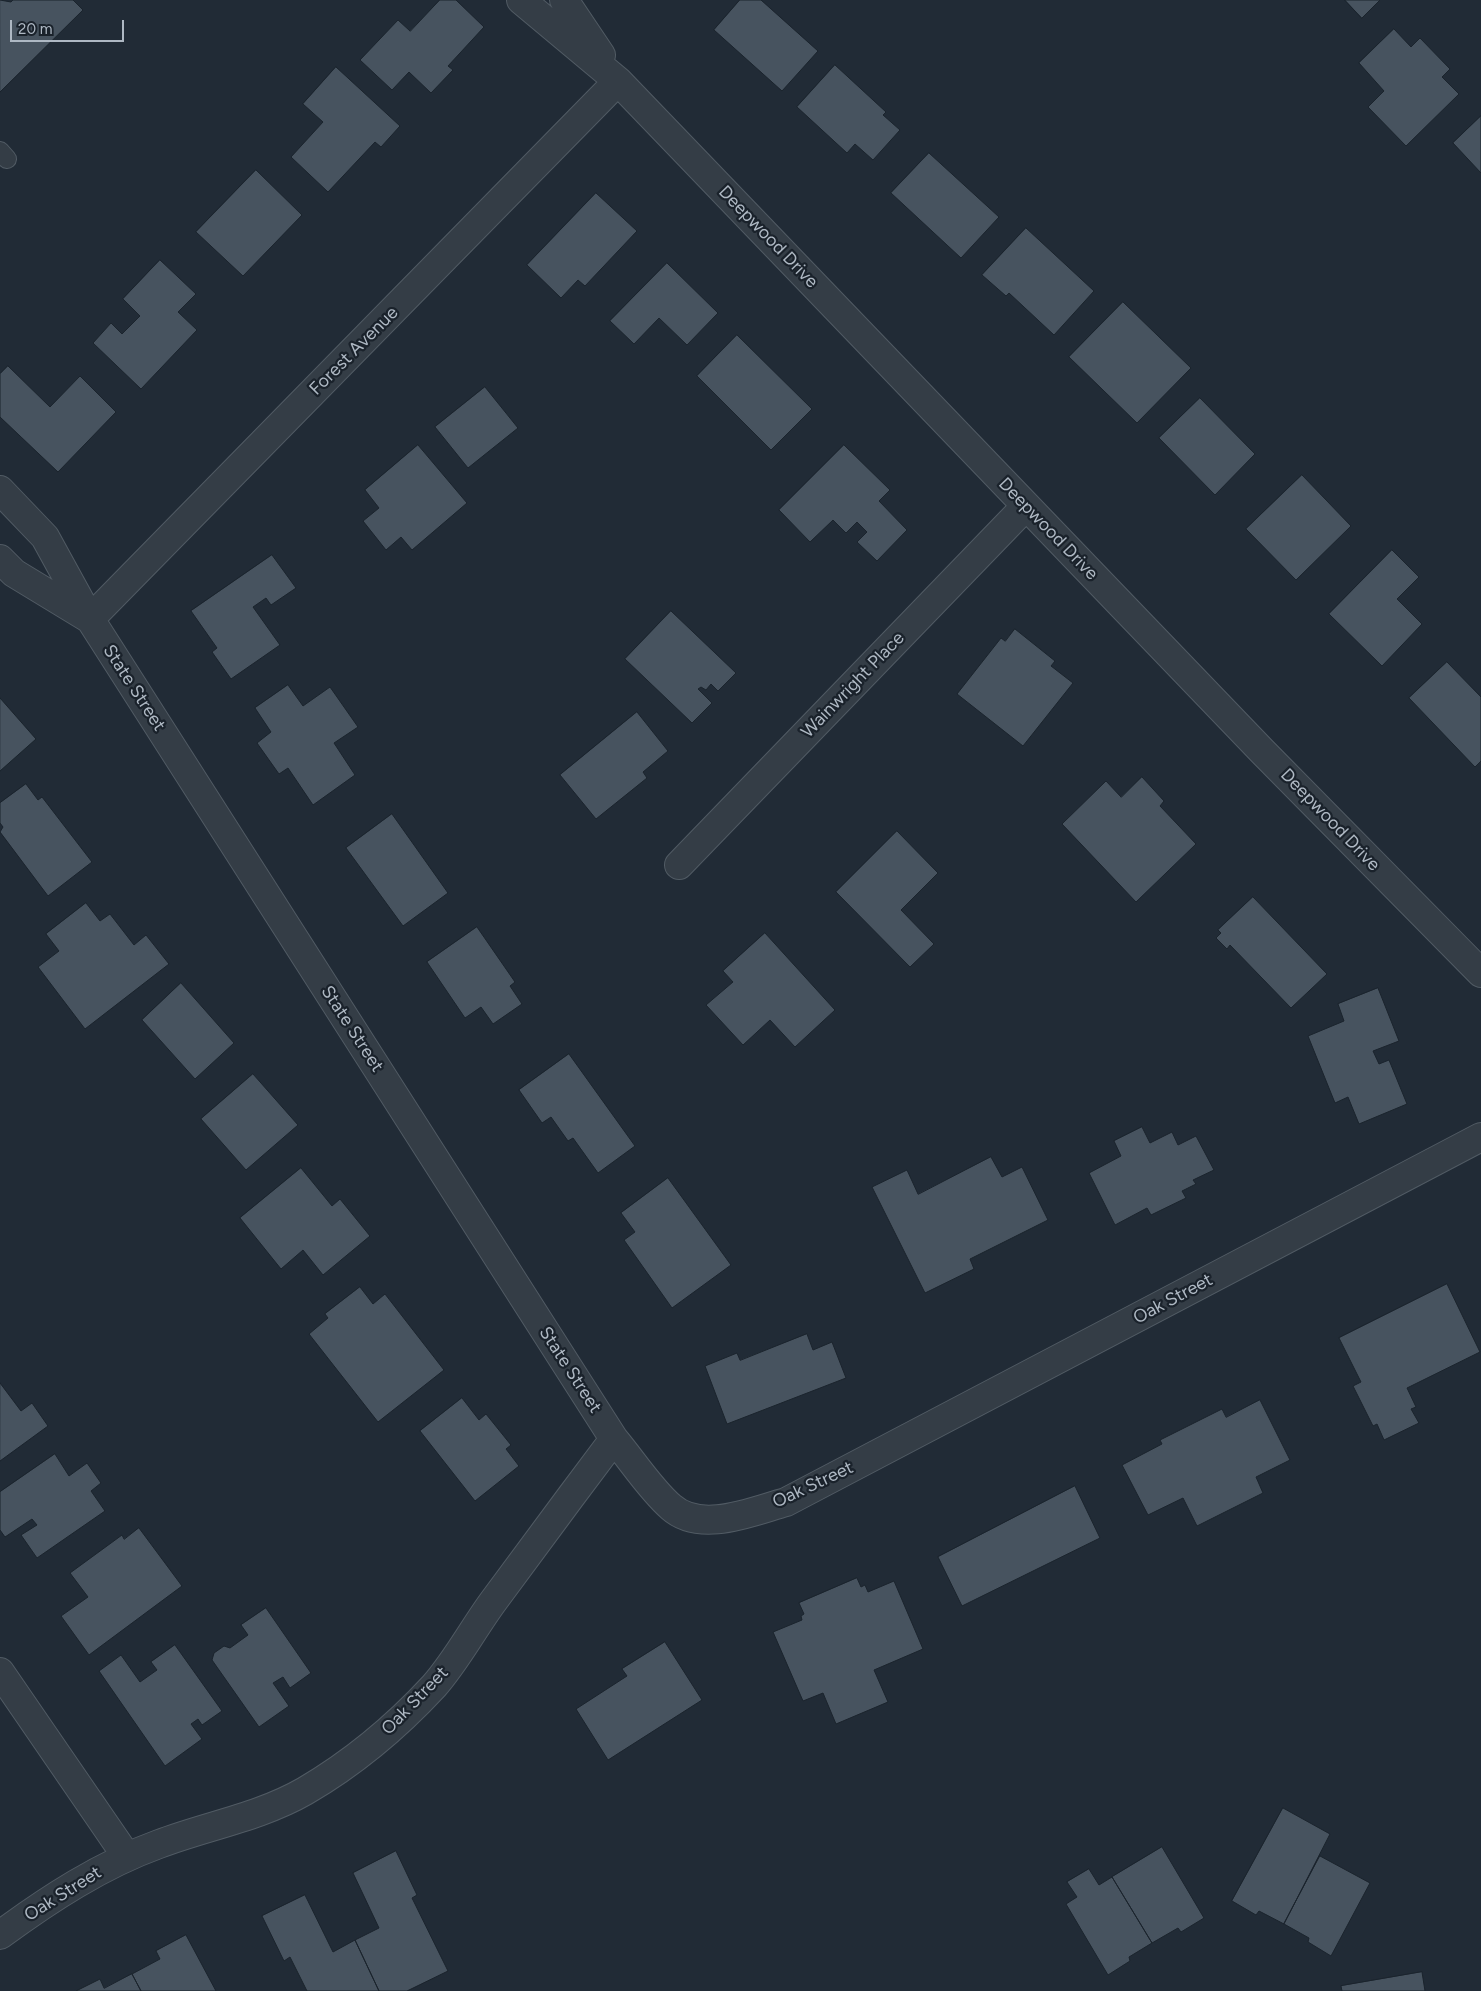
<!DOCTYPE html>
<html>
<head>
<meta charset="utf-8">
<style>
  body { margin:0 }
  #map { position:relative; width:1481px; height:1991px; overflow:hidden; background:#212b36; font-family:Figtree,sans-serif }
  canvas { display:block }
  .scale { position:absolute; left:10px; top:20px; width:114px; height:22px; box-sizing:border-box; border:2px solid #aeb8c3; border-top:0; padding-left:6px; font-size:15px; line-height:18px; white-space:nowrap; color:#aeb8c3; -webkit-text-stroke:4px #1a222b; paint-order:stroke }
</style>
</head>
<body>
<div id="map">
<canvas width="1481" height="1991"></canvas>
<div class="scale">20 m</div>
</div>
<script>
const ctx = document.querySelector('canvas').getContext('2d');
ctx.lineJoin = 'round';
function fill(path, color) { ctx.fillStyle = color; ctx.fill(path, 'evenodd'); }
function stroke(path, color, width, dash) { ctx.strokeStyle = color; ctx.lineWidth = width; ctx.lineCap = dash ? 'butt' : 'round'; ctx.setLineDash(dash || []); ctx.stroke(path); }
function label(font, color, halo, rows, align = 'center') {
  ctx.font = font + ' Figtree,sans-serif'; ctx.lineWidth = 4.5; ctx.setLineDash([]); ctx.textBaseline = 'middle'; ctx.strokeStyle = halo; ctx.fillStyle = color; for (const [text, x, y, turn = 0] of rows) {
    ctx.save(); ctx.translate(x, y); ctx.rotate((+turn || 0) * Math.PI / 180); ctx.textAlign = isNaN(turn) ? turn : align; if (halo) ctx.strokeText(text, 0, 0); ctx.fillText(text, 0, 0); ctx.restore();
  }
}
const building = new Path2D(`
  M0 0 11 2 13 0H73L83 10 0 92Z
  M440 0H456L484 27 448 66 453 70 431 93 409 72 392 90 360 60 398 20 410 31Z
  M740 0H761L818 51 782 91 714 30Z
  M1345 0H1380L1362 18Z
  M1394 29 1411 47 1420 38 1450 69 1442 77 1459 94 1406 146 1368 107 1384 91 1359 63Z
  M835 65 886 112 883 115 900 130 873 160 855 144 847 153 797 107Z
  M336 67 400 126 381 147 375 142 328 192 291 157 323 122 303 104Z
  M1481 116V173L1453 143Z
  M929 153 999 217 961 258 891 193Z
  M256 170 302 215 243 276 196 232Z
  M596 193 637 231 585 286 578 280 561 298 527 265Z
  M1026 228 1094 291 1054 335 1009 293 1006 296 982 275Z
  M160 260 196 294 178 312 197 330 141 389 93 343 111 323 122 334 140 316 123 299Z
  M667 263 718 313 687 345 659 318 634 344 610 321Z
  M1123 302 1191 368 1137 423 1069 357Z
  M737 335 812 409 771 450 697 376Z
  M8 366 50 407 80 376 116 412 58 472 0 417V374Z
  M485 387 518 428 468 468 435 427Z
  M1200 398 1255 454 1215 495 1159 438Z
  M418 445 467 503 412 550 401 537 386 550 363 521 379 508 365 490Z
  M844 445 890 490 879 501 907 530 877 561 857 542 867 532 857 522 846 533 833 520 810 542 779 510Z
  M1302 475 1351 526 1296 580 1246 529Z
  M1392 550 1419 577 1397 599 1422 624 1382 666 1329 614Z
  M272 555 296 588 271 605 266 598 253 607 280 645 231 679 212 652 217 648 191 611Z
  M671 611 736 673 718 691 711 684 706 690 701 687 698 689 712 703 692 723 625 659Z
  M1015 629 1055 661 1051 666 1073 683 1023 746 957 694 1001 638 1005 641Z
  M1447 662 1481 697V761L1475 767 1409 698Z
  M288 685 303 706 330 687 358 727 334 743 355 775 313 805 288 768 279 774 257 743 271 732 255 708Z
  M0 698 36 739 0 771Z
  M637 712 668 751 643 772 647 778 596 819 560 775Z
  M1142 777 1164 801 1160 806 1196 844 1136 902 1062 824 1106 781 1121 797Z
  M26 784 38 800 42 797 92 862 48 896 0 832 3 827 0 823V803Z
  M392 814 448 893 403 926 346 848Z
  M897 831 938 873 901 910 934 944 910 967 836 892Z
  M1253 897 1327 974 1291 1008 1230 945 1227 949 1216 938 1221 933 1218 930Z
  M86 903 100 921 110 914 134 945 146 935 169 964 85 1029 38 967 59 951 46 934Z
  M477 927 515 982 510 986 522 1004 493 1024 481 1007 465 1018 427 962Z
  M765 933 835 1010 795 1047 770 1020 743 1045 706 1005 733 982 723 971Z
  M181 983 234 1043 195 1079 142 1020Z
  M1378 988 1399 1041 1373 1051 1379 1064 1389 1060 1407 1104 1359 1124 1348 1097 1335 1103 1308 1036 1344 1021 1338 1004Z
  M569 1054 635 1146 598 1173 573 1138 568 1141 551 1117 542 1123 519 1090Z
  M253 1074 298 1125 246 1170 201 1119Z
  M1142 1127 1150 1143 1172 1132 1178 1145 1196 1136 1214 1170 1193 1180 1196 1184 1182 1191 1186 1198 1151 1215 1147 1208 1115 1225 1089 1173 1121 1156 1114 1141Z
  M991 1157 1002 1177 1022 1167 1048 1220 970 1259 974 1269 925 1293 872 1187 907 1170 918 1194Z
  M301 1168 332 1206 340 1199 370 1236 323 1275 303 1250 281 1269 240 1218Z
  M668 1178 731 1265 672 1308 624 1240 635 1232 621 1213Z
  M1447 1284 1480 1352 1407 1388 1416 1407 1411 1409 1419 1423 1384 1440 1377 1424 1373 1426 1353 1386 1361 1382 1339 1338Z
  M360 1287 373 1304 385 1294 444 1370 378 1422 309 1334 328 1318 325 1314Z
  M807 1334 813 1350 832 1342 846 1378 727 1424 705 1366 737 1353 740 1360Z
  M0 1383 21 1411 32 1403 48 1426 0 1461Z
  M462 1398 479 1420 486 1414 511 1445 506 1449 519 1466 475 1501 420 1431Z
  M1260 1400 1290 1460 1256 1477 1263 1493 1197 1526 1183 1498 1148 1515 1122 1465 1162 1444 1160 1440 1222 1409 1226 1417Z
  M55 1454 69 1476 87 1463 101 1483 91 1491 105 1511 37 1558 21 1535 37 1525 32 1519 5 1537 0 1530V1492Z
  M1075 1486 1100 1538 962 1606 938 1557Z
  M139 1528 182 1586 89 1655 61 1616 88 1597 70 1573 122 1535 124 1539Z
  M857 1578 861 1587 865 1585 868 1592 894 1581 923 1649 874 1670 888 1702 836 1724 823 1693 803 1701 773 1632 802 1620 801 1616 804 1614 799 1603Z
  M266 1608 311 1673 290 1688 283 1677 273 1683 289 1706 259 1727 212 1660 214 1653 224 1646 230 1648 248 1635 241 1625Z
  M665 1642 702 1700 608 1760 576 1709 627 1676 622 1669Z
  M175 1645 222 1711 202 1725 198 1719 191 1724 202 1739 165 1766 99 1671 121 1655 140 1682 157 1670 151 1662Z
  M1283 1808 1330 1834 1284 1924 1259 1911 1256 1915 1232 1901Z
  M1162 1847 1204 1918 1181 1932 1178 1928 1152 1943 1112 1877Z
  M396 1851 417 1895 412 1898 448 1971 407 1991H379L355 1940 379 1928 353 1873Z
  M1320 1856 1370 1883 1331 1956 1308 1942 1309 1938 1284 1924Z
  M1089 1869 1099 1885 1112 1877 1152 1943 1129 1957 1130 1961 1108 1975 1066 1904 1077 1897 1067 1882Z
  M305 1895 333 1952 355 1940 379 1991H307L290 1957 284 1961 262 1916Z
  M186 1935 216 1991H141L132 1974 160 1959 156 1951Z
  M1422 1972 1425 1991H1342L1341 1986Z
  M132 1974 141 1991H76L100 1979 104 1988Z`);
const lane = new Path2D(`
  M0 151 7 159`);
const street = new Path2D(`
  M521 0 618 81 1262 751 1481 973
  M564 0 601 55
  M0 490 45 537 90 619 614 1439C631 1459 651 1490 671 1507 701 1534 753 1511 786 1502L1481 1137
  M0 559 14 573 88 618
  M90 619 618 81
  M679 865 1026 506
  M0 1672 127 1857
  M0 1935C49 1899 101 1865 159 1844 206 1826 260 1817 305 1791 353 1763 396 1727 434 1686 457 1660 474 1627 495 1599 534 1546 574 1492 614 1439`);
const streetNames = [
  ["Deepwood Drive",768,237,46],
  ["Forest Avenue",354,351,-45],
  ["Deepwood Drive",1048,529,46],
  ["Wainwright Place",853,685,-46],
  ["State Street",134,688,57],
  ["Deepwood Drive",1330,820,46],
  ["State Street",352,1029,57],
  ["Oak Street",1173,1299,-28],
  ["State Street",570,1370,57],
  ["Oak Street",813,1485,-25],
  ["Oak Street",415,1701,-46],
  ["Oak Street",63,1894,-32]
];
fill(building, '#47535f');
stroke(building, '#1b242d', 1);
stroke(lane, '#515b64', 20);
stroke(street, '#515b64', 30);
stroke(lane, '#343d46', 18);
stroke(street, '#343d46', 28);
label('18px', '#aeb8c3', '#1a222b', streetNames);
</script>
</body>
</html>
